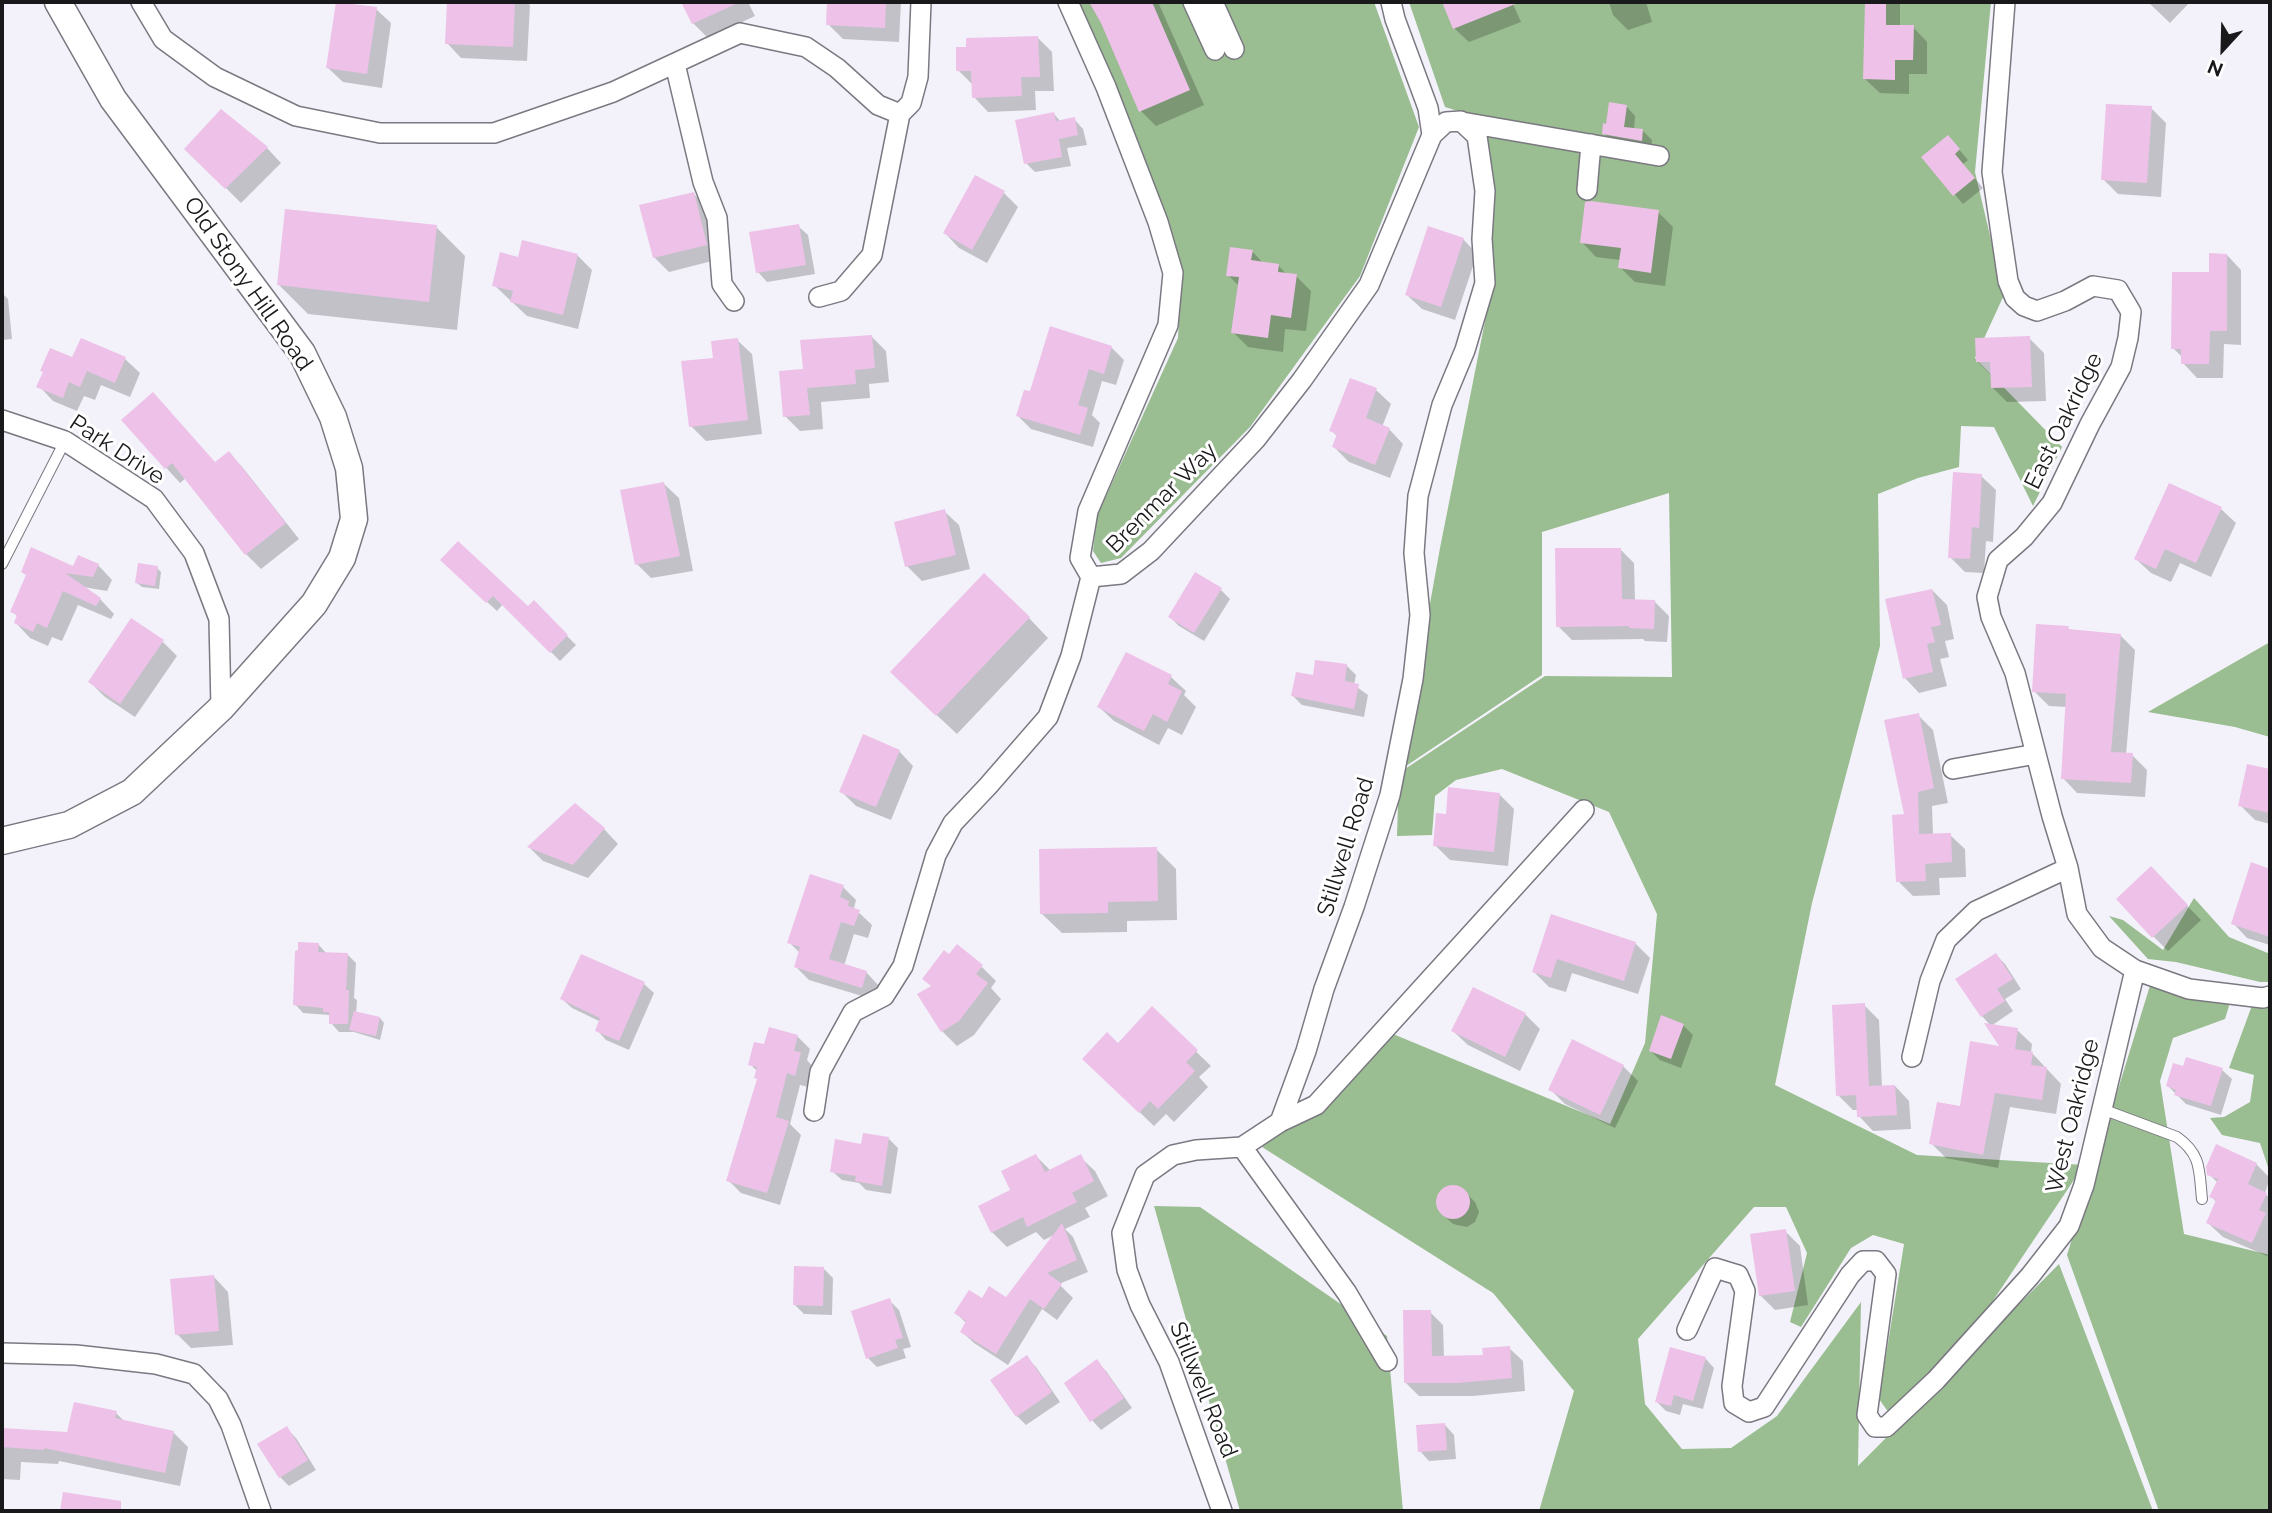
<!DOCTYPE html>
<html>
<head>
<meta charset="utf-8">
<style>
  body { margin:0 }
  #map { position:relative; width:2272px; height:1513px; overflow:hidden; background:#f3f2fa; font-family:Raleway,sans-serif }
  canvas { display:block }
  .frame { position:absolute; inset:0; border:4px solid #19181b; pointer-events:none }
  .north { position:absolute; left:2188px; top:14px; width:70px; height:70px; -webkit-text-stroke:5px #fff; paint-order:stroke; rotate:202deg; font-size:19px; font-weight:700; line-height:28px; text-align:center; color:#19181b }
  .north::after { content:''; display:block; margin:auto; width:24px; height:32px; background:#19181b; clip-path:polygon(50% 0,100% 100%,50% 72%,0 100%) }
</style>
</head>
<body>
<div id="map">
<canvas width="2272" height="1513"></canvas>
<div class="frame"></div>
<div class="north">N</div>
</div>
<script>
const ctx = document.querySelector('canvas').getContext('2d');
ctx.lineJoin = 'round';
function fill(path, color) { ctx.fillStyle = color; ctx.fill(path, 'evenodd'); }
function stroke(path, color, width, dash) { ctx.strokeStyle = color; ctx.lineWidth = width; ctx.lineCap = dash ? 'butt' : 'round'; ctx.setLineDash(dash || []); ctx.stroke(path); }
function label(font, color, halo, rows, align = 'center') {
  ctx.font = font + ' Raleway,sans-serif'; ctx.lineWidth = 6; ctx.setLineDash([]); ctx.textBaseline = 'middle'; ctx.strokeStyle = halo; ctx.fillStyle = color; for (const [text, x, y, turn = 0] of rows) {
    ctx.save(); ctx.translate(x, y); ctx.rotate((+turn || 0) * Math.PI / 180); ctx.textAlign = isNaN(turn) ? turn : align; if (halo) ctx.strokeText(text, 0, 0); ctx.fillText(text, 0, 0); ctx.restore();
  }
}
const forest = new Path2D(`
  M1074 2H1374L1419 127 1360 276 1250 427 1121 558 1101 563 1093 551 1097 516 1178 338 1181 274Z
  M1409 2H1991L1975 172 2004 295 1975 358 2062 447 2033 506 1994 427 1961 426 1959 467 1918 478 1878 494 1880 646 1812 903 1775 1085 1917 1155 2084 1165 1982 1317 1889 1413 1879 1399 1904 1244 1873 1235 1851 1248 1801 1327 1790 1322 1807 1253 1786 1207H1754L1638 1339 1645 1404 1682 1449 1731 1448 1777 1416 1861 1302 1858 1466 2059 1264 2153 1511H1539L1574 1391 1493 1293 1262 1147 1321 1103 1393 1034 1610 1124 1645 1043 1657 914 1609 812 1502 769 1456 780 1435 796 1432 835 1397 836 1399 773 1545 676 1672 677 1669 493 1542 532V675L1400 770 1440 548 1492 286 1481 118 1445 107Z
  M2270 642V737L2235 727 2148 712Z
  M2194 898 2229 937 2270 954V982H2260L2176 962 2148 959 2109 916 2123 920 2163 950Z
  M2152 979 2232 996 2225 1019 2173 1038 2160 1081 2184 1234 2270 1255V1511H2159L2067 1255Z
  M2254 1000 2270 1002V1173L2260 1143 2222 1135 2210 1118 2224 1117 2250 1102 2254 1075 2229 1068Z
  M1154 1206 1200 1207 1387 1336 1403 1511H1240Z`);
const shadow = new Path2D(`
  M448 2H526L530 5 527 61 461 58 447 43Z
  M683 2H748L755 16 708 38 693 23Z
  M829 2H901L899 42 843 39 828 24Z
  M1092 2H1158L1204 105 1156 126 1141 111Z
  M1444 2H1512L1521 22 1469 42 1454 28Z
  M1609 2H1646L1652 22 1628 30 1613 15Z
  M1867 2H1900V27H1913L1927 42V74H1909V94L1880 93 1865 79Z
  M2148 2H2190L2170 23Z
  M376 9 391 23 382 88 343 82 328 68Z
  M1037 37 1052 52 1054 91H1035L1036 110 988 112 974 97 973 85 958 70Z
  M1626 106 1635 116 1634 129 1642 130 1652 140 1651 149 1613 143 1604 133Z
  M2151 108 2166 123 2161 197 2118 194 2103 179Z
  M1054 114 1061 122 1074 119 1083 129 1087 145 1067 148 1071 166 1035 172 1026 163Z
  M1957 147 1968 160 1963 164 1983 188 1963 204 1923 158Z
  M267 148 281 163 241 203 187 149Z
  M693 193 708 208 720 259 669 272 654 257Z
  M1004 193 1018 207 987 263 959 248 945 233Z
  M1658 212 1673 227 1665 286 1635 282 1620 267 1621 260 1596 257 1582 242Z
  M798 226 808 235 815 274 767 282 758 272Z
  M436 227 465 256 457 330 308 314 279 285Z
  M1463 239 1477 254 1455 320 1422 309 1407 295Z
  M1252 251 1264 264 1278 265 1287 275 1296 276 1311 291 1306 331 1285 329 1283 352 1248 347 1233 332 1239 286 1228 275Z
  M2227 255 2241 270V345L2224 344 2223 378H2197L2183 363V358L2173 348 2211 274Z
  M578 256 592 270 578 329 527 316 494 285 520 259Z
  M2 293 8 299 12 339 2 340Z
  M871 336 886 351 889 382 869 384 870 398 821 402 823 429 800 431 785 416 804 371Z
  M2029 338 2044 353 2046 401 2007 402 1992 387V376L1978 362Z
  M737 340 752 354 762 434 706 441 691 426 715 360Z
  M1111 347 1124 360 1116 385 1102 381 1092 415 1100 423 1093 447 1031 429 1018 416 1032 394Z
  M73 359H125L140 373 130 397 101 385 95 400 84 396 77 411 53 401 39 386Z
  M1376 390 1391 404 1382 427 1389 429 1403 444 1390 478 1349 462 1334 447 1338 437 1331 430Z
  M123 420 216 463 229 453 243 468 299 539 261 569 246 554 186 478 180 483Z
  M1981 476 1996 490 1993 542 1986 541 1984 573 1965 572 1950 557Z
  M664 484 679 498 693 571 651 578 637 564Z
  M2221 509 2236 523 2211 577 2180 563 2171 582 2151 573 2136 559Z
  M944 511 959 525 970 569 922 581 907 566Z
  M1620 549 1634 563 1635 601 1655 602 1669 616 1667 642 1645 641 1643 639 1572 640 1558 626Z
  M98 565 112 580 107 591 83 587 100 599 114 614 111 619 78 605 62 641 52 637 48 646 30 638 16 623 18 617 12 611 28 576Z
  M157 568 161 572 159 589 142 587 137 583Z
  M452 570 528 609 534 603 576 645 560 661 503 604 497 611Z
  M1221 590 1230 599 1204 641 1179 626 1170 617Z
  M1932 590 1947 605 1954 639 1945 641 1949 657 1940 659 1947 686 1919 693 1905 678Z
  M1029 618 1048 638 957 734 912 692Z
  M2068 628 2071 631 2120 635 2135 650 2126 755H2132L2147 770 2145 797 2077 793 2063 778 2067 707 2049 706 2034 691Z
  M163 642 177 656 135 717 105 697 90 682Z
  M1126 654 1171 677 1186 691 1184 695 1196 707 1182 735 1168 728 1159 745 1114 721 1099 707Z
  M1346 665 1356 675 1354 685 1368 695 1364 717 1302 705 1293 696 1315 677Z
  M1918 715 1933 730 1948 803 1932 806 1933 835H1950L1965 849 1966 877 1939 878 1940 895 1913 896 1898 881Z
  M899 751 913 766 891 820 856 806 841 791Z
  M2249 766 2270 770V824L2255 820 2240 805Z
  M1499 794 1514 809 1508 866 1450 860 1435 845 1447 816Z
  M604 829 618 844 588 878 543 861 529 847Z
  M1156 849 1176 869 1177 920 1127 921V932L1062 933 1042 914Z
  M2252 865 2270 871V945L2247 938 2233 923Z
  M2165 883 2201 920 2168 951 2153 936Z
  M843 887 856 900 854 908 872 925 868 938 854 934 844 966 866 972 879 986 875 1000 809 980 796 967 800 953 789 942Z
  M1552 916 1635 943 1650 958 1638 994 1572 973 1566 992 1549 987 1534 972Z
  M318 944 327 954H347L356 963 354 998 357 1000 356 1014 380 1018 384 1023 380 1040 354 1032H339L331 1023 329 1015 303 1013 295 1004Z
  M1996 955 2005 964 2021 989 2005 999 2013 1011 1991 1026 1982 1016Z
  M982 967 996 981 991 988 1001 999 974 1035 957 1046 942 1031 920 995Z
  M644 984 654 993 629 1050 606 1040 597 1030 601 1022 572 1008 562 999Z
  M1864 1005 1879 1020 1882 1087 1895 1086 1909 1101 1911 1129 1873 1131 1859 1116 1858 1110H1853L1838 1095Z
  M1152 1009 1211 1066 1199 1077 1208 1087 1174 1122 1166 1114 1154 1126 1084 1059 1118 1045Z
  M1525 1014 1540 1029 1520 1071 1468 1045 1453 1031Z
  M1683 1025 1693 1035 1681 1068 1660 1060 1651 1051Z
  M2017 1030 2032 1044 2031 1052 2061 1084 2056 1114 2010 1107 1998 1168 1946 1158 1931 1143 1961 1108Z
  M797 1036 810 1049 807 1060 813 1067 808 1087 800 1085 790 1124 801 1135 780 1205 741 1193 728 1180 759 1080 758 1072 750 1064 766 1046Z
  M1623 1066 1638 1081 1615 1128 1565 1104 1550 1089Z
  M2222 1070 2232 1079 2221 1115 2186 1104 2168 1086Z
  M889 1139 898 1148 891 1194 866 1190 859 1183 842 1180 832 1171 862 1146Z
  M1036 1156 1051 1171 1080 1157 1095 1171 1108 1196 1085 1208 1090 1217 1065 1229 1073 1237 1088 1272 1059 1284 1073 1298 1057 1320 1042 1309 1008 1365 974 1343 962 1332 967 1324 956 1313 982 1300 1007 1299 1056 1234 1044 1240 1036 1232 1007 1247 992 1232 1012 1190Z
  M2256 1164 2270 1178 2265 1193 2270 1199V1250L2267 1256 2223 1237 2208 1223 2217 1203 2212 1197 2218 1183 2209 1174Z
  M1450 1187 1465 1192 1475 1202 1479 1212 1475 1222 1467 1227 1453 1224 1442 1214 1437 1201 1441 1192Z
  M1785 1231 1800 1246 1808 1305 1775 1310 1760 1295Z
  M823 1268 833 1278 832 1315 804 1314 795 1305Z
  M214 1277 228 1292 233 1345 191 1348 177 1334Z
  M889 1300 899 1310 911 1347 903 1349 906 1358 877 1367 868 1358Z
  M1430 1312 1443 1325 1444 1357H1485L1509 1348 1523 1361 1525 1391 1473 1396H1419L1406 1383Z
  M1027 1358 1036 1367 1060 1402 1026 1425 1017 1416Z
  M1705 1358 1714 1368 1703 1409 1683 1404 1680 1415 1666 1411 1657 1402Z
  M1097 1362 1106 1371 1132 1408 1101 1430 1092 1420Z
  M116 1413 125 1422 173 1432 188 1447 180 1486 59 1461 58 1464 21 1462 20 1480 2 1479V1430L69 1434Z
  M1445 1425 1454 1435 1456 1459 1429 1461 1420 1451Z
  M286 1428 296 1438 316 1470 289 1486 280 1477Z`);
const building = new Path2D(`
  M336 2 377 7 367 74 326 68Z
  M447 2H515L513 47 445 44Z
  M681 2H740L692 24Z
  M827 2H886L885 28 826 25Z
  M1089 2H1152L1190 90 1139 112 1101 23Z
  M1442 2H1518V3L1453 29Z
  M1865 2H1886V25H1914L1913 60H1895V80L1863 79Z
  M1038 36 1040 77H1021L1022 96 972 98 971 71H956V47H966V38Z
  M1609 102 1627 105 1624 127 1643 129 1642 141 1602 134 1603 123 1606 124Z
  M2106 104 2152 106 2147 183 2101 180Z
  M221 109 268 147 225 189 184 149Z
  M1054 112 1056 121 1075 117 1078 135 1059 139 1062 157 1024 164 1015 120Z
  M1948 135 1960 149 1955 154 1975 178 1953 196 1921 157Z
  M975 175 1005 191 972 250 943 233Z
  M694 192 707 245 653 258 639 205Z
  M1591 201 1659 210 1651 273 1618 268 1621 248 1580 243 1585 202Z
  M285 209 437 225 429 302 277 285Z
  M799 224 806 265 756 273 749 232Z
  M1428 226 1464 238 1441 307 1405 295Z
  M522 240 578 254 563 315 510 302 513 291 492 286 500 252 518 257Z
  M1230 247 1253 250 1251 260 1279 264 1278 272 1297 274 1291 318 1271 315 1268 338 1231 333 1239 277 1226 276Z
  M2209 253 2227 254V331H2210L2209 364H2181V349H2171L2172 272H2209Z
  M1050 326 1112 346 1104 374 1089 369 1078 405 1088 408 1080 435 1016 416 1024 390 1030 391Z
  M872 335 875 368 855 370 856 384 807 388 810 415 783 417 779 371 803 369 800 340Z
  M2030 336 2032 387 1991 388 1990 362H1976L1975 338Z
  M81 338 126 357 115 383 87 371 80 387 69 382 63 398 36 387 43 372 40 371 50 348 72 357Z
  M738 338 748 420 689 427 681 361 713 358 711 341Z
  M1350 378 1377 388 1366 418 1390 428 1375 465 1332 447 1337 434 1329 431Z
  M153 392 215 462 229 451 286 523 245 555 172 463 165 469 121 420Z
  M1953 472 1982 474 1979 528 1972 527 1970 559 1948 558Z
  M664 482 680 556 635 565 620 490Z
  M2169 483 2222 507 2196 563 2165 549 2156 569 2134 559Z
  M945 509 956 555 905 567 894 522Z
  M458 541 528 606 534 600 568 635 550 653 493 596 486 603 440 560Z
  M31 547 73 566 78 555 99 564 93 577 65 573 101 598 96 606 63 591 47 628 37 623 33 632 14 623 17 615 10 612 26 575 21 572Z
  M1555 548H1621L1622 599 1655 600 1654 629 1629 628V626L1556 627Z
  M138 563 158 566 155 586 135 583Z
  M1195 572 1222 588 1194 633 1168 617Z
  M984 573 1030 617 936 716 890 672Z
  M1932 589 1941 625 1931 627 1935 642 1927 644 1933 672 1903 679 1885 599Z
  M131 618 164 640 120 704 88 682Z
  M2036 624 2069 626 2068 629 2121 634 2111 752 2133 753 2131 783 2061 779 2066 694 2032 692Z
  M1126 652 1172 675 1168 684 1182 691 1167 722 1153 714 1144 731 1097 707Z
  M1315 660 1347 664 1345 681 1359 684 1354 709 1291 696 1296 672 1313 675Z
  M1919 713 1934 788 1918 792 1919 834 1951 833 1952 862 1925 864 1926 881 1896 882 1892 815 1904 814 1884 720Z
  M863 734 900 750 876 807 839 792Z
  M2247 764 2270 769V813L2238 806Z
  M1448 787 1500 793 1494 852 1433 846 1436 813 1446 814Z
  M575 803 605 828 573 865 527 847Z
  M1157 847 1158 901 1108 902V913L1040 914 1039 849Z
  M2251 862 2270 869V937L2231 924Z
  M2151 866 2188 905 2152 938 2116 899Z
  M810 874 844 885 840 897 849 901 848 906 860 910 854 926 841 922 829 959 867 971 862 988 794 967 800 947 787 943Z
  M1551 914 1636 942 1624 981 1557 959 1551 978 1532 972Z
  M298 942 319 943 318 952 348 953 346 990H349L348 1024H329V1012H323V1008L293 1005 295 951 298 950Z
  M957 944 983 965 976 974 988 983 959 1021 941 1032 917 994 931 986 922 979 944 950 949 954Z
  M1996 953 2013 979 1997 989 2005 1001 1981 1017 1955 979Z
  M581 954 645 982 619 1041 595 1031 600 1018 560 999Z
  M1473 987 1526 1013 1505 1057 1451 1031Z
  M1865 1003 1869 1086 1895 1085 1897 1115 1857 1117 1856 1095 1836 1096 1832 1005Z
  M1152 1006 1198 1050 1186 1062 1195 1071 1158 1109 1150 1101 1139 1113 1082 1059 1107 1032 1118 1043Z
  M354 1011 380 1017 376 1036 349 1030Z
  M1661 1015 1684 1024 1671 1059 1649 1051Z
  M1984 1023 2018 1028 2015 1049 2033 1052 2031 1065 2047 1067 2042 1100 1995 1093 1983 1155 1929 1144 1937 1102 1960 1106 1970 1041 1999 1046Z
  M769 1027 798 1035 794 1051 801 1052 795 1076 787 1073 776 1117 789 1121 767 1193 726 1181 757 1079 754 1078 757 1067 748 1065 754 1042 764 1044Z
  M1572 1039 1624 1065 1600 1115 1548 1090Z
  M2186 1057 2223 1068 2211 1106 2174 1095 2176 1090 2166 1086 2173 1063 2183 1066Z
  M863 1133 889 1137 882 1186 855 1181 856 1176 830 1172 835 1139 861 1144Z
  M2216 1144 2257 1163 2248 1184 2267 1193 2259 1210 2266 1213 2252 1243 2206 1223 2216 1200 2209 1197 2218 1179 2207 1175 2206 1167Z
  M1036 1154 1045 1172 1081 1154 1094 1181 1072 1193 1077 1202 1027 1227 1023 1217 991 1233 978 1206 1010 1190 1001 1171Z
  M1436 1202a17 17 0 1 1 34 0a17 17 0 1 1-34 0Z
  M1062 1223 1077 1260 1047 1273 1062 1284 1044 1309 1030 1299 996 1354 960 1332 966 1321 954 1313 969 1290 982 1298 989 1286 1006 1297Z
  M1786 1229 1795 1291 1759 1296 1750 1234Z
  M794 1266 824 1267 823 1306 793 1305Z
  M214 1275 219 1331 175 1335 170 1279Z
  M890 1298 903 1338 895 1340 898 1348 866 1359 851 1311Z
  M1403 1310H1431L1432 1356 1483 1355 1482 1348 1510 1346 1512 1378 1458 1383H1404Z
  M1670 1347 1706 1357 1693 1401 1674 1395 1671 1406 1655 1402Z
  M1027 1355 1052 1392 1016 1417 990 1380Z
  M1097 1359 1124 1398 1090 1422 1064 1383Z
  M74 1402 117 1411 115 1418 174 1431 165 1473 44 1448V1450L2 1447V1428L67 1432Z
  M1445 1423 1447 1450 1418 1452 1416 1425Z
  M287 1426 308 1460 279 1478 257 1444Z
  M63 1492 121 1501V1511H60Z`);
const lane = new Path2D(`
  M2 564 65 441
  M2102 1109 2177 1137C2202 1155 2199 1171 2202 1199`);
const street = new Path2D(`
  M141 2 163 39 215 77 296 116 380 133H494L613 92 740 33 806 47 837 68 878 105 900 114
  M1068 2 1106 87 1158 222 1173 273 1168 325 1088 511 1080 558 1091 577 1121 574 1151 551 1256 439 1302 380 1369 285 1432 135 1428 108 1395 19 1391 2
  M1193 2 1215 50
  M1213 2 1234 49
  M2005 2 1992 172 2008 281 2015 298 2024 306 2037 311 2065 301 2093 286 2118 290 2131 312 2128 338 2121 367 2090 424 2052 503 2024 537 1998 560 1987 597 1991 617 2015 673 2052 816 2068 868 2077 914 2102 948 2135 970
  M675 64 703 182 717 218 722 284 734 301
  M900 114 911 103 918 77 921 2
  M1462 122 1659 156
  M1587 190 1591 144
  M819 297 841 291 872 255 900 114
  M2 420 65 441 154 499 194 553 219 619 221 708
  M1953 769 2036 754
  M1912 1057 1930 981 1946 940 1976 911 2068 868
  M814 1111 820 1072 853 1012 884 996 903 966 936 855 953 823 988 786 1048 717 1071 656 1091 577
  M1280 1122 1316 1105 1584 810
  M1242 1147 1347 1293 1387 1361
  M1687 1330 1715 1268 1738 1275 1745 1291 1732 1386 1734 1403 1749 1412 1764 1407 1850 1275 1863 1261H1876L1886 1274 1867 1415 1875 1427H1886L1936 1380 2030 1276 2069 1226 2084 1185 2135 970 2189 989 2263 998 2270 996
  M2 1353 76 1355 156 1364 194 1374 218 1399 231 1425 261 1511
  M1222 1511 1169 1362 1140 1305 1127 1270 1122 1233 1145 1175 1173 1155 1196 1150 1242 1147 1280 1122 1306 1051 1324 989 1354 907 1390 795 1413 679 1420 615 1414 553 1418 496 1442 405 1465 350 1485 283 1482 239 1485 191 1477 136 1461 121 1446 122 1432 135`);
const secondary = new Path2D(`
  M2 841 69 825 132 792 221 708 314 604 342 558 354 519 349 468 333 417 302 353 113 99 58 2`);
const streetNames = [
  ["Old Stony Hill Road",248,284,55],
  ["East Oakridge",2064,421,-64],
  ["Park Drive",117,450,33],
  ["Brenmar Way",1162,498,-45],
  ["Stillwell Road",1346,847,-73],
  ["West Oakridge",2073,1116,-76],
  ["Stillwell Road",1203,1390,68]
];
fill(forest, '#9abd91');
fill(shadow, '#0003');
fill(building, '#edc1e8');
stroke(lane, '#7a7880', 12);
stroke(street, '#7a7880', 22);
stroke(secondary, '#7a7880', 29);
stroke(lane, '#fff', 10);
stroke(street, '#fff', 19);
stroke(secondary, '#fff', 26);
label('23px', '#19181b', '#fff', streetNames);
</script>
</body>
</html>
